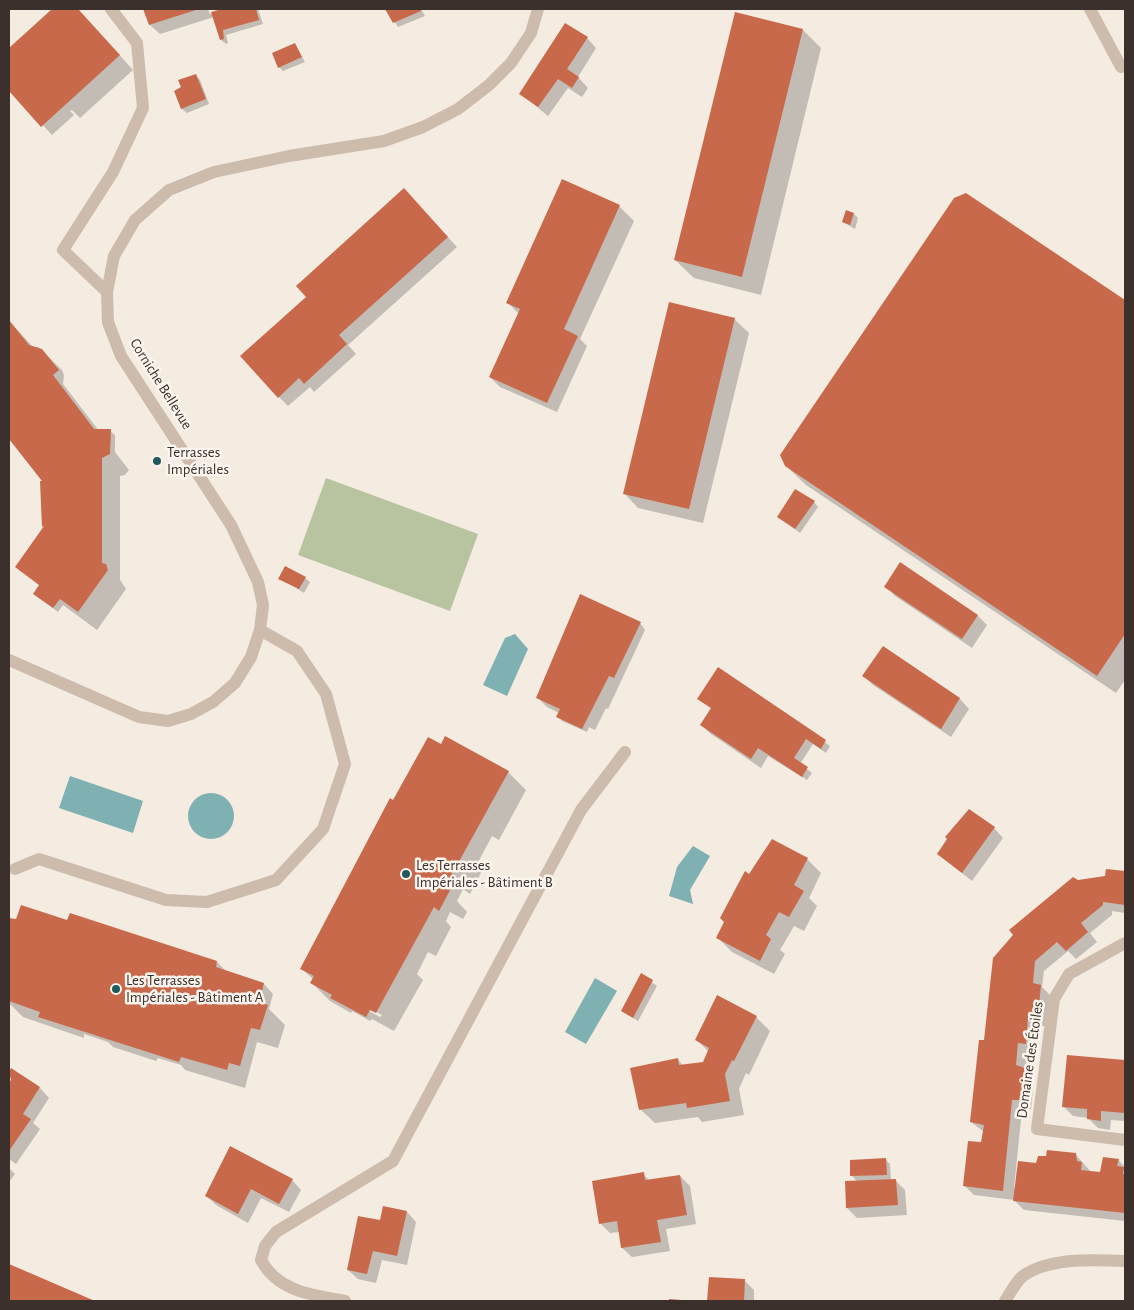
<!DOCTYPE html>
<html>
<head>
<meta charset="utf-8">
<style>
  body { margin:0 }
  #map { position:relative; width:1134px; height:1310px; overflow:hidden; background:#f4ebe1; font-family:"Alegreya Sans",sans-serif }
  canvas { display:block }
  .frame { position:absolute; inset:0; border:10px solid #3b302b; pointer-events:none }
</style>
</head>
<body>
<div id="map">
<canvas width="1134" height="1310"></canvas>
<div class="frame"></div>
</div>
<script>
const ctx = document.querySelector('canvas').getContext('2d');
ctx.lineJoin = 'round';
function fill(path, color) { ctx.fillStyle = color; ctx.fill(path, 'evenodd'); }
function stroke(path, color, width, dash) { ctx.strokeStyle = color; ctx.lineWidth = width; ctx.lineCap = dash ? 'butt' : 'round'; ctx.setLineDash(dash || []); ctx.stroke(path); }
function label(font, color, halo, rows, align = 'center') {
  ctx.font = font + ' "Alegreya Sans",sans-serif'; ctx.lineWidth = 5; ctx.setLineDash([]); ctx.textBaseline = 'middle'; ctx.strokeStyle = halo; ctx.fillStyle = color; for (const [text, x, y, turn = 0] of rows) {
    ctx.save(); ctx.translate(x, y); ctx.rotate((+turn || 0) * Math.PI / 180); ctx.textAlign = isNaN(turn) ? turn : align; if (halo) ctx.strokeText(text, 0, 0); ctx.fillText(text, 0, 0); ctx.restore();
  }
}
const green = new Path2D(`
  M326 478 478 534 450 611 298 555Z`);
const water = new Path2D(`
  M515 634 528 649 507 696 483 685 505 638Z
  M70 776 143 801 133 833 59 808Z
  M188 816a23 23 0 1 1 46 0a23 23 0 1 1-46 0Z
  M693 846 710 856 690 890 693 904 669 896 677 867Z
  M595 978 617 991 586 1044 565 1032Z`);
const shadow = new Path2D(`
  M54 9H78L133 70 80 118 72 110 70 111 74 115 52 135 9 89V50Z
  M144 9H208L210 14 226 9H258L263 24 226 35 228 43 226 44 221 40 214 17 160 34 150 25Z
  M386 9H421L425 16 398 27Z
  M803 30 821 48 761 295 694 278 675 260Z
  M587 38 596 48 578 77 588 88 582 97 568 88 548 116 521 94Z
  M295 44 305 62 283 71 279 67Z
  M195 75 200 80 209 104 187 113 182 109 175 91 183 88Z
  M563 181 619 206 634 221 580 339 587 346 557 412 500 387 490 377 519 314 507 302Z
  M966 195 1125 302V680L1116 693 806 485 786 466Z
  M414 200 457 247 348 345 356 354 314 392 310 387 288 406 279 397Z
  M854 214 858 218 855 229 843 222Z
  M734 319 749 333 703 523 638 508 624 493Z
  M9 321 33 347H38L62 370 64 375 63 384 99 431H110L115 435V452L129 470 125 475 120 476V580L126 589 97 630 63 605 58 612 34 594 40 586 33 580 44 528 45 483 9 437Z
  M814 502 818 507 800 533 779 517Z
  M901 564 978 616 987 625 972 648 895 596 886 586Z
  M280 578H305L310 582 304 593Z
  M640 623 645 630 608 709 606 708 595 730 589 727 587 732 562 721 558 716 559 713 547 707 537 697Z
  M883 648 960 699 969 709 951 737 873 685 864 676Z
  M698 698 808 729 830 746 826 753 813 744 800 764 812 773 807 780 768 756 761 768 711 734 701 725 712 709Z
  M440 745 508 772 526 790 499 840 492 836 477 864 483 869 470 894 463 889 457 901 467 912 463 919 450 912 446 921 451 927 436 956 428 952 417 974 423 980 394 1031 372 1019 370 1021 352 1011 351 1013 330 1001 311 982 313 979 302 969 393 802ZM334 989 382 1015 380 1017 334 992Z
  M994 828 1003 838 972 881 938 854Z
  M807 859 821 873 809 898 817 906 804 931 794 926 780 950 785 954 774 974 732 952 718 938 750 875Z
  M1107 871 1125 872V913L1112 911V915L1090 933 1097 942 1076 959 1068 951 1044 971 1042 987 1050 995 1047 1026H1038L1035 1053 1028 1052 1026 1070 1034 1079 1031 1109 1022 1110 1014 1188H1016L1037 1165 1076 1155 1091 1172 1101 1174 1118 1160 1125 1167V1221L1024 1210 1014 1200 974 1195 964 1185 982 1144 984 1132 971 1122 985 1041 1077 882 1106 878Z
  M9 919 68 921 217 962 227 972 264 984 273 994 269 1009 285 1025 278 1048 257 1042 245 1088 185 1070 181 1065 158 1058 156 1061 113 1047 108 1042 84 1034V1038L23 1017 9 1003Z
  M641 975 657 986 638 1021 622 1011Z
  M756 1017 770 1031 749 1075 746 1073 739 1089 744 1115 702 1122 698 1117 655 1123 640 1109 677 1059 684 1066 703 1063 709 1052 697 1040Z
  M1068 1057 1125 1061V1121L1111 1120 1110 1130 1098 1128 1088 1118 1073 1116 1064 1107Z
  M12 1070 40 1088 49 1098 33 1123 40 1129 16 1164 9 1159V1085L12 1081 9 1074Z
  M885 1159 890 1164 891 1181H896L905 1190 907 1215 857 1218 847 1208 858 1182 852 1176Z
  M9 1168 15 1174 9 1182Z
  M643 1174 650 1181 680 1176 690 1186 696 1224 666 1229 670 1251 632 1257 622 1248 620 1232 610 1233 600 1223Z
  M292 1180 301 1190 289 1212 261 1198 248 1223 216 1205 206 1195Z
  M407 1212 416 1222 407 1265 382 1260 376 1283 358 1279 348 1270 380 1222Z
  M9 1266 92 1301H9Z
  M710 1279 745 1281 754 1290V1301H708Z`);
const building = new Path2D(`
  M52 9H78L120 55 41 127 9 91V48Z
  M143 9H199L149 25Z
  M222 9H256L259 20 223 30 224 39 220 40 211 12Z
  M385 9H420L421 11 393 23Z
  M735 12 803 29 742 277 674 260Z
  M565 23 588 37 567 69 579 77 572 88 558 79 538 107 519 94Z
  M295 43 302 57 278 68 272 53Z
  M196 74 206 99 181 109 174 91 181 87 178 80Z
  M562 179 620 205 564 329 578 336 547 403 489 377 520 309 506 303Z
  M404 188 448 237 339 335 347 344 304 384 299 378 278 398 240 356 306 297 296 286Z
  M966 193 1125 300V634L1097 676 785 466 780 455 954 198Z
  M846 210 854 213 850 225 842 222Z
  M669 302 735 318 689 509 623 494Z
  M9 320 29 345 42 349 59 370 53 375 94 429H111L110 454 102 458V563L106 564 108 570 78 612 60 599 53 608 33 594 39 585 15 567 44 526 42 527 40 481H42L9 439Z
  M795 489 815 501 795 529 777 517Z
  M900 562 978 615 962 639 884 587Z
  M285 566 306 577 299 589 278 579Z
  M580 594 641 622 614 678 609 676 582 729 556 717 560 709 536 698Z
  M883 646 960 698 941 729 862 676Z
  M718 667 826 740 821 749 806 739 794 758 808 767 802 777 758 748 751 759 700 725 711 708 697 699Z
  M445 736 509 771 451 876 456 879 439 911 434 907 376 1013 370 1010 366 1017 330 998 332 995 310 983 314 976 300 969 390 798 393 800 428 737 441 744Z
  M969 809 995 827 962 873 937 854 947 839 945 837Z
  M772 839 808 858 794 885 804 891 789 917 779 912 766 935 771 939 760 961 716 938 724 922 720 918 745 871 749 874Z
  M1106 869 1125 871V905L1103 902V905L1081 923 1088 932 1066 951 1057 942 1035 961 1033 983 1041 985 1038 1016 1028 1017 1026 1044 1018 1043 1016 1065 1025 1068 1022 1100H1012L1003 1191 963 1186 968 1141 981 1142 984 1125 970 1122 979 1040H984L993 958 1013 935 1009 930 1073 877 1078 880 1105 876Z
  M21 905 67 920 70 913 217 961 216 967 264 983 259 1002 268 1005 260 1030 251 1028 240 1066 229 1063 227 1070 181 1057 179 1062 38 1017 40 1012 9 1001V918L16 919Z
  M641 973 653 980 633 1018 621 1011Z
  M717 995 757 1016 734 1061 732 1060 725 1074 730 1101 687 1108 686 1103 639 1110 630 1068 678 1058 679 1065 703 1062 709 1048 695 1040Z
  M1067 1055 1125 1060V1113L1101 1111V1121L1087 1119V1109L1062 1107Z
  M11 1068 40 1087 23 1114 31 1119 9 1151V1083L11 1080 9 1072Z
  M230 1146 293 1179 279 1204 251 1189 238 1214 205 1196Z
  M1047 1150 1076 1153 1077 1161 1082 1162 1081 1170 1100 1172 1103 1157 1119 1159 1117 1166 1124 1167 1123 1174H1125V1213L1013 1201 1018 1161 1036 1163 1038 1156H1046Z
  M886 1158 887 1175 850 1176V1160Z
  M644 1172 645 1180 680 1175 687 1215 657 1220 661 1242 621 1248 617 1221 599 1224 592 1181Z
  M896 1179 898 1205 846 1208 845 1181Z
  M383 1206 407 1211 397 1256 373 1251 367 1274 347 1270 358 1216 380 1220Z
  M9 1264 95 1301H9Z
  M709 1277 745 1279 744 1301H707Z
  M669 1299 682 1300V1301H669Z`);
const lane = new Path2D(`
  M107 292 63 250 113 172 143 108 137 43 111 9
  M15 869 39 859 166 900 207 902 276 880 323 829 345 764 326 694 297 651 260 630
  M345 1301C313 1295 278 1292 261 1260L265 1246 276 1232 393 1161 581 810 625 752`);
const street = new Path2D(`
  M1090 9 1121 67
  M9 660 139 717 168 721 191 714 213 702 235 683 251 657 260 630 263 605 258 582 231 525 121 356 108 322 107 292 114 256 135 220 169 190 214 172 289 156 384 141 423 127 458 109 489 85 511 63 531 33 538 9
  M1125 943 1069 974 1054 999 1037 1129 1125 1140
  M1005 1301C1010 1294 1016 1281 1023 1276 1050 1257 1094 1260 1125 1261`);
const markers = [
  [157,461,5,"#1f5a5e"],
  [406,874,5,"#1f5a5e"],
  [116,989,5,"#1f5a5e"]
];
const streetNames = [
  ["Corniche Bellevue",161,384,58],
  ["Domaine des Étoiles",1030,1060,-82]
];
const poiNames = [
  ["Terrasses",167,452],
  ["Impériales",167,469],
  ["Les Terrasses",416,865],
  ["Impériales - Bâtiment B",416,882],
  ["Les Terrasses",126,980],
  ["Impériales - Bâtiment A",126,997]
];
fill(green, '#b8c4a0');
fill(water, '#7fb0b2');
fill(shadow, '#0003');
fill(building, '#c8694b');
stroke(lane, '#cdbbac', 12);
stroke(street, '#cdbbac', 12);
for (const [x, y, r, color] of markers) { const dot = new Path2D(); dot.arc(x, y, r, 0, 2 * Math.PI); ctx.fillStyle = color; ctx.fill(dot); stroke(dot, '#fbf5ee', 2); }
label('15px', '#3b302b', '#fbf5ee', streetNames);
label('15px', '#3b302b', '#fbf5ee', poiNames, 'left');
</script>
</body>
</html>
